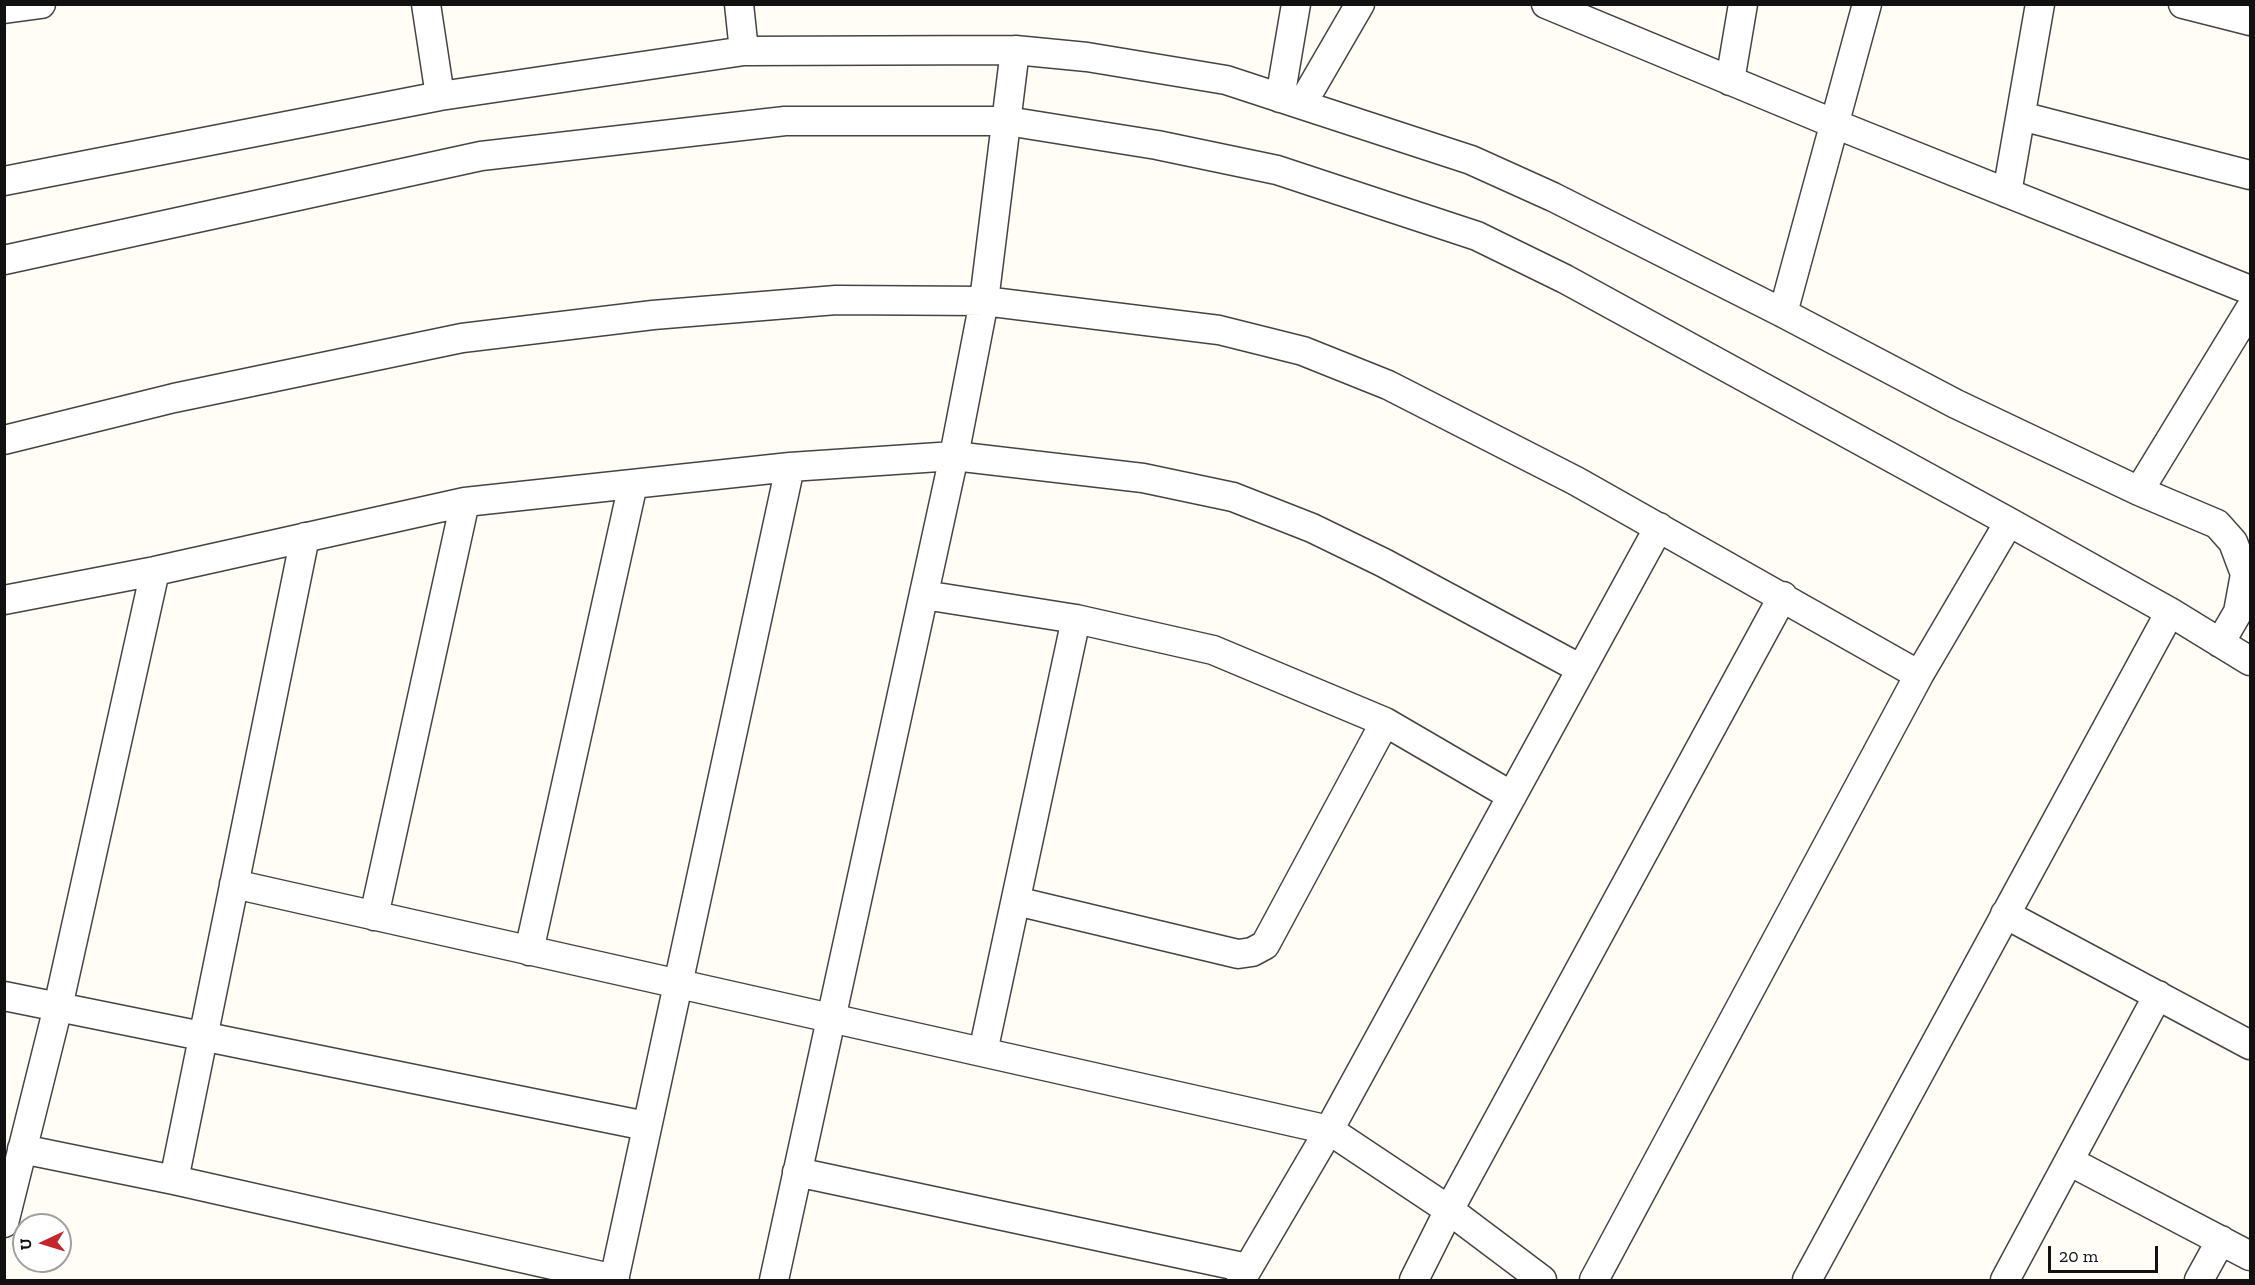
<!DOCTYPE html>
<html>
<head>
<meta charset="utf-8">
<style>
  body { margin:0 }
  #map { position:relative; width:2255px; height:1285px; overflow:hidden; background:#fffdf5; font-family:"Zilla Slab",serif }
  canvas { display:block }
  .frame { position:absolute; inset:0; border:6px solid #111; pointer-events:none }
  .north { position:absolute; left:12px; top:1213px; width:60px; height:60px; box-sizing:border-box; background:#fff; border:2px solid #a0a0a0; border-radius:50%; rotate:266deg; font-size:16px; font-weight:700; line-height:24px; text-align:center; color:#111 }
  .north::after { content:''; display:block; margin:auto; width:21px; height:27px; background:#c4262e; clip-path:polygon(50% 0,100% 100%,50% 72%,0 100%) }
  .scale { position:absolute; left:2048px; top:1246px; width:110px; height:27px; box-sizing:border-box; border:3px solid #111; border-top:0; padding-left:8px; font-size:18px; line-height:21px; white-space:nowrap; color:#111; -webkit-text-stroke:4px #fff; paint-order:stroke }
</style>
</head>
<body>
<div id="map">
<canvas width="2255" height="1285"></canvas>
<div class="frame"></div>
<div class="north">U</div>
<div class="scale">20 m</div>
</div>
<script>
const ctx = document.querySelector('canvas').getContext('2d');
ctx.lineJoin = 'round';
function stroke(path, color, width, dash) { ctx.strokeStyle = color; ctx.lineWidth = width; ctx.lineCap = dash ? 'butt' : 'round'; ctx.setLineDash(dash || []); ctx.stroke(path); }
const minor = new Path2D(`
  M426 4 440 96
  M739 4 744 51
  M1546 4 1835 124 2250 290
  M2183 4 2250 21
  M4 9 41 4
  M1015 50 1087 57 1226 80 1471 160 1553 197 1783 313 1956 404 2139 491 2217 524 2233 542 2245 574 2238 612 2220 643
  M1730 81 1743 4
  M1280 98 1296 4
  M1302 104 1360 4
  M2021 116 2250 175
  M4 181 440 96 744 51 1015 50 984 301 954 456 774 1280
  M2007 193 2040 4
  M4 260 481 156 785 121H1007L1157 145 1277 170 1477 236 1565 279 2009 522 2170 612 2250 661
  M1783 313 1867 4
  M4 440 174 398 462 338 653 315 836 300 984 301 1219 330 1303 351 1388 385 1576 481 1919 675
  M2139 491 2250 309
  M924 595 1076 619 1213 650 1385 722 1512 796
  M4 600 155 571 465 502 790 467 954 456 1143 478 1233 497 1312 528 1384 563 1581 669
  M234 884 1329 1130 1449 1210 1542 1280
  M1016 901 1238 954 1252 952 1265 945 1385 722
  M2005 914 2250 1045
  M374 916 465 502
  M529 951 633 484
  M4 996 646 1126
  M983 1052 1076 619
  M22 1149 174 1180 615 1279
  M2069 1161 2250 1256
  M797 1172 1247 1268
  M174 1180 305 537
  M4 1223 58 1007 155 571
  M614 1280 790 467
  M1241 1280 1329 1130 1659 527
  M1414 1280 1449 1210 1783 596
  M1594 1280 1919 675 2009 522
  M1807 1280 2170 612
  M2005 1280 2158 995
  M2199 1280 2221 1240`);
stroke(minor, '#444', 31);
stroke(minor, '#fff', 28);
</script>
</body>
</html>
